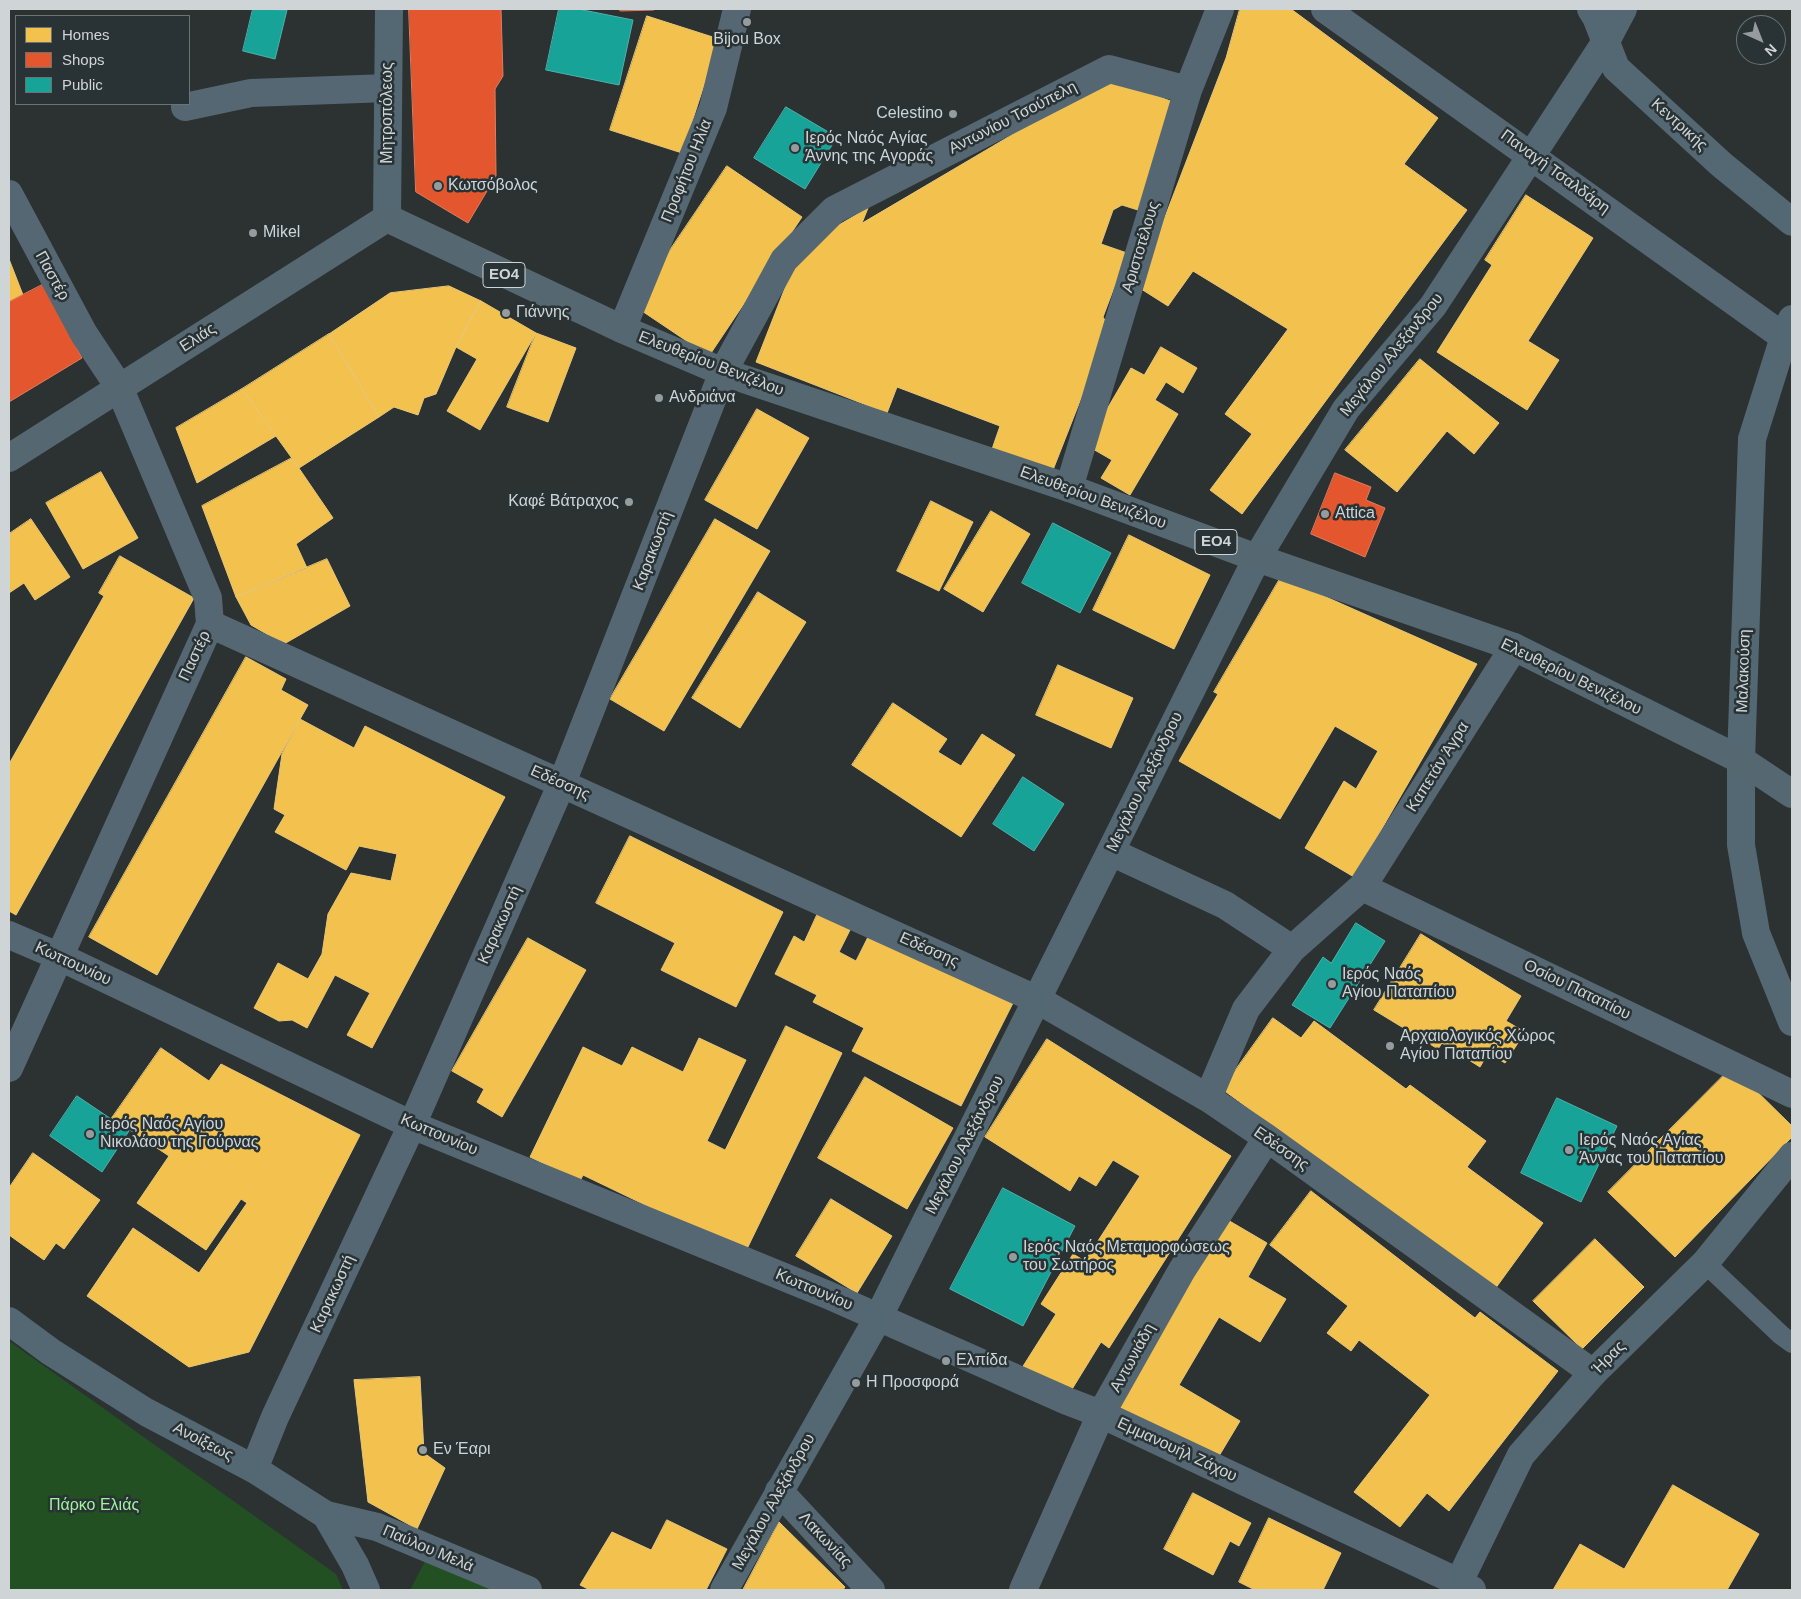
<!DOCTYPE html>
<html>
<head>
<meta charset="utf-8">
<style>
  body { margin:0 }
  #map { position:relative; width:1801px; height:1599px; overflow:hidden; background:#2c3132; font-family:Helvetica,sans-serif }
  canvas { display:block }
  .frame { position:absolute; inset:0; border:10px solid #cfd5d6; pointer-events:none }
  .legend { position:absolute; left:15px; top:15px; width:175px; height:90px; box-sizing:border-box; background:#293335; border:1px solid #6b7475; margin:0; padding:6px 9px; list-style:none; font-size:15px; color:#cfd5d6 }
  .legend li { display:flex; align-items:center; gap:10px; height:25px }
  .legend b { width:25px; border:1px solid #6b7475 }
  .north { position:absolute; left:1736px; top:15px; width:50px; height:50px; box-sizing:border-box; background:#293335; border:1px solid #6b7475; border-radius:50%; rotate:136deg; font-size:14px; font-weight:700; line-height:20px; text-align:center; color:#cfd5d6 }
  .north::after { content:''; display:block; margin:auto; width:18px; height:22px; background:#969c9d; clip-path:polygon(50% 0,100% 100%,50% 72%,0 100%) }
</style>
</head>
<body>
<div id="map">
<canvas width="1801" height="1599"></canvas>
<div class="frame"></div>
<ul class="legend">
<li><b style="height:14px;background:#f2c14e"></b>Homes</li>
<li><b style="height:14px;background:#e4572e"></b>Shops</li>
<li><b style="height:14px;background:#17a398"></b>Public</li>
</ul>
<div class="north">N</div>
</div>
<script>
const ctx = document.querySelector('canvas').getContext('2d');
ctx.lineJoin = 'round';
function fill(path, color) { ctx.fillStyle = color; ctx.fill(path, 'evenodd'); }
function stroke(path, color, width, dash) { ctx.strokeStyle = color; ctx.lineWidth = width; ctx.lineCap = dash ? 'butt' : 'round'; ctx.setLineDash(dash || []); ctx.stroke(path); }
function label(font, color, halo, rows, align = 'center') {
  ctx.font = font + ' Helvetica,sans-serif'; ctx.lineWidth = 5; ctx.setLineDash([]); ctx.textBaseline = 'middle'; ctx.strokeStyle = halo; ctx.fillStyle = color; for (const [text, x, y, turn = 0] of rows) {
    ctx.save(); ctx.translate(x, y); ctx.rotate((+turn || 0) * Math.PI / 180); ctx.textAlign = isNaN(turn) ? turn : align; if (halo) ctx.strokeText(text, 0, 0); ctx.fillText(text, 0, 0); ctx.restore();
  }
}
const green = new Path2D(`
  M9 1341 336 1574 343 1590H9Z
  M431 1550 528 1590H410Z`);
const homes = new Path2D(`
  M1240 9H1291L1438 118 1404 164 1467 210 1242 514 1210 490 1252 434 1225 414 1288 329 1193 271 1168 306 1138 287 1226 58Z
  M647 16 719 39 682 153 610 130Z
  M1109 78 1181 105 1141 211 1122 205 1113 210 1101 244 1127 253 1103 317 1109 327 1051 475 991 452 1000 426 897 387 887 413 756 362 801 247 868 208 862 223Z
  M727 166 802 217 709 356 633 305Z
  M1526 195 1593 238 1528 341 1559 360 1527 410 1437 352 1492 265 1485 260Z
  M9 259 23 295 9 302Z
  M449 286 481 301 456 347 436 394 424 398 418 415 394 407 379 417 329 334 390 293Z
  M481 301 536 333 480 430 447 411 477 359 456 347Z
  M536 333 576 348 548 422 507 407Z
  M329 334 379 417 299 468 242 389Z
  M1161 347 1197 368 1183 393 1166 382 1155 400 1178 414 1130 495 1101 478 1112 460 1086 445 1131 368 1144 375Z
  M1420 359 1499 423 1474 454 1447 431 1397 492 1345 450Z
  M242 389 276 436 197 483 176 428Z
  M757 409 809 438 757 529 705 500Z
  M292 458 333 518 296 544 307 568 236 597 202 506Z
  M101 472 138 538 83 569 46 503Z
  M931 501 973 522 939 591 897 571Z
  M991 511 1030 534 983 612 944 589Z
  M31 519 70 577 35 600 24 583 9 593V534Z
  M715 519 770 551 664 731 610 699Z
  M1129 535 1210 575 1174 649 1093 610Z
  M120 556 194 598 16 915 9 911V764L104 596 99 593Z
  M327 559 350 606 284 644 251 625 236 597Z
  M1281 577 1477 664 1354 877 1305 848 1344 781 1356 789 1378 751 1335 726 1280 819 1179 761 1218 694 1214 692Z
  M758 592 806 622 740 728 692 698Z
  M246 657 286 679 281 690 308 705 157 975 89 937Z
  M1058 665 1133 698 1111 748 1036 715Z
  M893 703 947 739 938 752 961 766 982 734 1015 755 961 837 852 765Z
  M300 719 354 748 365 726 505 797 372 1048 347 1035 370 993 335 975 307 1028 292 1020 279 1021 254 1008 278 963 308 979 322 954 328 914 351 873 391 881 397 854 359 846 346 870 275 832 285 815 274 809 282 754Z
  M630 836 783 912 736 1007 661 970 675 943 596 903Z
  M818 913 850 930 839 952 856 961 871 931 1013 1003 961 1106 852 1051 864 1028 813 1002 817 995 775 974 794 936 804 942Z
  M1421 934 1521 996 1506 1021 1525 1032 1505 1063 1488 1053 1480 1067 1442 1043 1438 1049 1374 1010Z
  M528 938 586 970 502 1117 477 1102 484 1089 452 1071Z
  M1273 1018 1301 1038 1314 1021 1406 1089 1410 1085 1486 1141 1467 1167 1543 1223 1495 1289 1222 1089Z
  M786 1026 842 1053 745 1253 583 1175 580 1181 530 1157 583 1047 622 1066 632 1047 683 1072 699 1038 746 1060 707 1141 725 1150Z
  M1047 1039 1231 1156 1109 1348 1101 1342 1066 1399 1020 1371 1056 1314 1041 1304 1073 1254 1085 1261 1140 1176 1113 1160 1096 1186 1079 1176 1070 1191 985 1137Z
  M161 1048 209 1081 221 1064 360 1135 249 1352 189 1367 87 1296 133 1228 199 1273 247 1203 241 1199 206 1250 137 1203 169 1156 112 1118Z
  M1732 1067 1792 1126V1137L1675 1257 1608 1192Z
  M865 1077 953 1128 907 1209 818 1158Z
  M33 1153 100 1200 64 1249 56 1243 44 1260 9 1235V1188Z
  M1311 1191 1475 1318 1480 1312 1558 1371 1449 1511 1427 1493 1400 1527 1354 1492 1430 1395 1359 1340 1351 1351 1327 1333 1348 1306 1270 1245Z
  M831 1199 892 1236 857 1293 796 1256Z
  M1221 1216 1267 1243 1248 1277 1286 1299 1260 1342 1219 1317 1179 1385 1240 1421 1213 1466 1110 1405Z
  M1595 1239 1644 1287 1582 1349 1533 1301Z
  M420 1377 424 1453 445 1468 417 1529 368 1502 354 1380Z
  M1673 1485 1759 1534 1727 1590H1553L1580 1544 1624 1569Z
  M1193 1493 1251 1523 1239 1546 1230 1541 1213 1575 1164 1549Z
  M1269 1518 1341 1553 1323 1590H1255L1239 1582Z
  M667 1520 727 1549 706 1590H590L580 1585 612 1532 651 1550Z
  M779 1522 845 1587 843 1590H743Z`);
const shops = new Path2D(`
  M409 9H501L503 76 495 89 496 176 468 223 416 192Z
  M618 9H655L654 10 621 11Z
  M44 284 82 358 9 402V302Z
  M1335 473 1371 487 1366 500 1385 508 1365 557 1311 534Z`);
const public = new Path2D(`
  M253 9 287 10 275 59 243 51Z
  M559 9H578L633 20 619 85 546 70Z
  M786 107 837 137 805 189 754 158Z
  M1053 523 1111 553 1080 613 1022 583Z
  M1023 777 1064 804 1034 851 993 824Z
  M1356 923 1385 941 1330 1028 1292 1005 1323 957 1331 963Z
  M77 1096 129 1131 102 1172 50 1136Z
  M1557 1098 1617 1126 1581 1202 1521 1173Z
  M1003 1188 1075 1226 1023 1326 950 1289Z`);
const lane = new Path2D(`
  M1705 1263 1781 1335 1792 1343`);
const street = new Path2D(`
  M1325 9 1784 337 1792 340
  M185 107 251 93 388 88
  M9 194 84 334 119 387 208 598 210 624 9 1068
  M622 329 713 108 737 9
  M1069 488 1188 90 1220 9
  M210 624 1038 1000 1208 1098 1267 1138 1593 1373
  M1111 852 1225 905 1292 949
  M1362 887 1792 1094
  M9 935 58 956 412 1125 828 1295 1067 1401 1101 1414 1458 1582 1472 1590
  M1208 1098 1246 1009 1292 949 1362 887 1514 647
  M254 1469 275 1417 412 1125 562 783 723 372 784 260 834 210 1109 69 1188 90
  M779 1491 871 1590
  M326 1515 377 1527 528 1590
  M1023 1590 1101 1414 1182 1270 1267 1138`);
const secondary = new Path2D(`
  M1591 9 1596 17 1616 68 1722 165 1792 222
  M387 218 389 9
  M1792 319 1784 337 1752 439 1741 760V845L1756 933 1792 1022
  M9 1321 51 1352 146 1412 254 1469 326 1515 355 1565 366 1590
  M724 1590 878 1318 1257 558 1346 409 1433 306 1605 43 1623 9
  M1455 1590 1521 1455 1593 1373 1705 1263 1792 1156`);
const primary = new Path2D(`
  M9 458 387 218 622 329 723 372 1069 488 1257 558 1514 647 1741 760 1792 794`);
const markers = [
  [747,22,5,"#969c9d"],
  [953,114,5,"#969c9d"],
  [795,148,5,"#969c9d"],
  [438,186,5,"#969c9d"],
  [253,233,5,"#969c9d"],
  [506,313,5,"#969c9d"],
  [659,398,5,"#969c9d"],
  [629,502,5,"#969c9d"],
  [1325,514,5,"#969c9d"],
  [1332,984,5,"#969c9d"],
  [1390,1046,5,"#969c9d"],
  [90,1134,5,"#969c9d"],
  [1569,1150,5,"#969c9d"],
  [1013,1257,5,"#969c9d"],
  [946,1361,5,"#969c9d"],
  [856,1383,5,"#969c9d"],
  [423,1450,5,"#969c9d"]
];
const shields = [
  [504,275,42],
  [1216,542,42]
];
const shieldNames = [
  ["ΕΟ4",504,275],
  ["ΕΟ4",1216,542]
];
const poiNames = [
  ["Bijou Box",747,40,"center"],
  ["Celestino",943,114,"right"],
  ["Ιερός Ναός Αγίας",805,139],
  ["Άννης της Αγοράς",805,157],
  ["Κωτσόβολος",448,186],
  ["Mikel",263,233],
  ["Γιάννης",516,313],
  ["Ανδριάνα",669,398],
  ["Καφέ Βάτραχος",619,502,"right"],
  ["Attica",1335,514],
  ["Ιερός Ναός",1342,975],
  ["Αγίου Παταπίου",1342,993],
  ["Αρχαιολογικός Χώρος",1400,1037],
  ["Αγίου Παταπίου",1400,1055],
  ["Ιερός Ναός Αγίου",100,1125],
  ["Νικολάου της Γούρνας",100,1143],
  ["Ιερός Ναός Αγίας",1579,1141],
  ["Άννας του Παταπίου",1579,1159],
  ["Ιερός Ναός Μεταμορφώσεως",1023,1248],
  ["του Σωτήρος",1023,1266],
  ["Ελπίδα",956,1361],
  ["Η Προσφορά",866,1383],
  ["Εν Έαρι",433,1450]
];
const streetNames = [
  ["Μητροπόλεως",388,113,-90],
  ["Αντωνίου Τσούπελη",1013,118,-27],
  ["Κεντρικής",1679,125,42],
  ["Προφήτου Ηλία",687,171,-68],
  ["Παναγή Τσαλδάρη",1555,172,36],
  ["Αριστοτέλους",1141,247,-73],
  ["Παστέρ",52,276,61],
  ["Ελιάς",198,338,-33],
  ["Μεγάλου Αλεξάνδρου",1392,355,-51],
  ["Ελευθερίου Βενιζέλου",711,364,21],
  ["Ελευθερίου Βενιζέλου",1093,498,20],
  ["Καρακωστή",653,551,-69],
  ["Παστέρ",195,656,-65],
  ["Μαλακούση",1744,671,-88],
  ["Ελευθερίου Βενιζέλου",1571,677,26],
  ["Καπετάν Άγρα",1438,767,-58],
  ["Μεγάλου Αλεξάνδρου",1145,782,-64],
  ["Εδέσσης",560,783,24],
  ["Καρακωστή",500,925,-66],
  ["Εδέσσης",929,950,24],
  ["Κωττουνίου",73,964,25],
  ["Οσίου Παταπίου",1577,990,26],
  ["Κωττουνίου",439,1135,23],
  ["Μεγάλου Αλεξάνδρου",965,1145,-63],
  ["Εδέσσης",1281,1149,35],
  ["Κωττουνίου",814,1290,23],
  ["Καρακωστή",333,1294,-65],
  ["Αντωνιάδη",1133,1358,-61],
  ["Ήρας",1609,1358,-45],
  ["Ανοίξεως",203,1442,27],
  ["Εμμανουήλ Ζάχου",1177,1450,25],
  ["Μεγάλου Αλεξάνδρου",774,1502,-61],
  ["Λακωνίας",825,1540,47],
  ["Παύλου Μελά",428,1549,23]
];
const parkNames = [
  ["Πάρκο Ελιάς",94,1506]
];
fill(green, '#225022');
fill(homes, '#f2c14e');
stroke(homes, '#e8c777', 1);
fill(shops, '#e4572e');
stroke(shops, '#de7d60', 1);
fill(public, '#17a398');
stroke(public, '#4eb2ab', 1);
stroke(lane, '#556772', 20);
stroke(street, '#556772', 28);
stroke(secondary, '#546873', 28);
stroke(primary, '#556872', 28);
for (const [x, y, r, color] of markers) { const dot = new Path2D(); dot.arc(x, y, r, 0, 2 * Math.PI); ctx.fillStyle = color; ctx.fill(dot); stroke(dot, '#293335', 2); }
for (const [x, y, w] of shields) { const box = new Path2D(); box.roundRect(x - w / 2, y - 12.5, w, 25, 4); ctx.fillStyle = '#293335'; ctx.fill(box); stroke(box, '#cfd5d6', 1); }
label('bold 15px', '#cfd5d6', null, shieldNames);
label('16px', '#cfd5d6', '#293335', poiNames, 'left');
label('16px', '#cfd5d6', '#293335', streetNames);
label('16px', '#9ff599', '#293335', parkNames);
</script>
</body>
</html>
